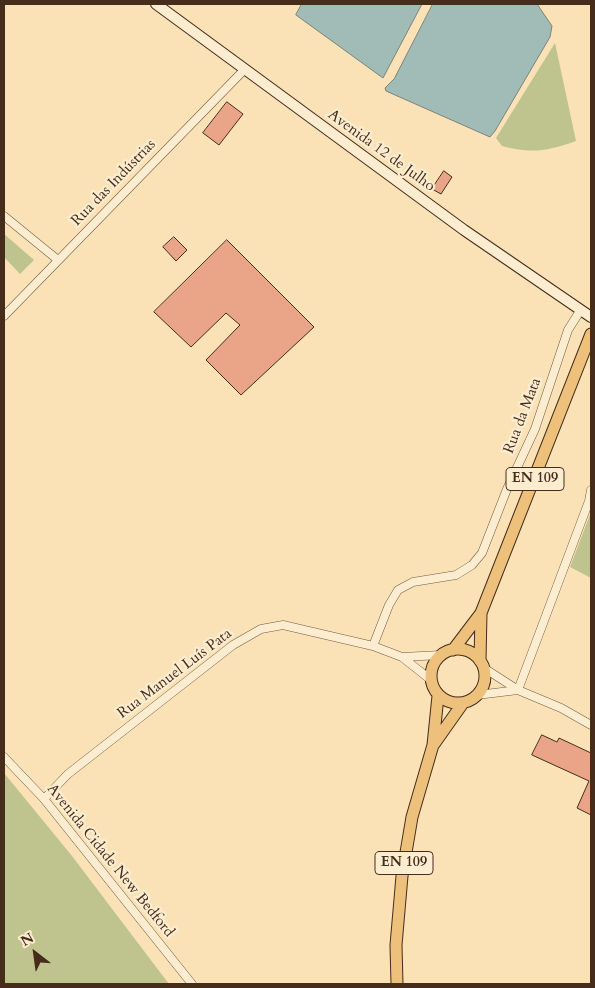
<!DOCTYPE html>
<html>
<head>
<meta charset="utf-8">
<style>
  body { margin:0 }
  #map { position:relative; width:595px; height:988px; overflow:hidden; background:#fae2b6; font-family:Cardo,serif }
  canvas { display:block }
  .frame { position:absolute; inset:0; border:5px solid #452c1b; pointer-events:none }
  .north { position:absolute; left:10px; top:928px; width:50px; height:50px; -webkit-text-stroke:4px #fcecd0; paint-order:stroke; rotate:330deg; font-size:14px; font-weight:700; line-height:20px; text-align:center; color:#452c1b }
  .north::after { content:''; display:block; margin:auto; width:18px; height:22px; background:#452c1b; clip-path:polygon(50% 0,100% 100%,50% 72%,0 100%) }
</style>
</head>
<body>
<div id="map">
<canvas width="595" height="988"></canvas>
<div class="frame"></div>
<div class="north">N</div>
</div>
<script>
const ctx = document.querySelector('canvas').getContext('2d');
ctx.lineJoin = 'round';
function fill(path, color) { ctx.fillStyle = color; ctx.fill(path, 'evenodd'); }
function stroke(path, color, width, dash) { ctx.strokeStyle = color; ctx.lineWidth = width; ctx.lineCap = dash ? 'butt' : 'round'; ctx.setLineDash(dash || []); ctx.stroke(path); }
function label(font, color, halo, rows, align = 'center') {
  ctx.font = font + ' Cardo,serif'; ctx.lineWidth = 4.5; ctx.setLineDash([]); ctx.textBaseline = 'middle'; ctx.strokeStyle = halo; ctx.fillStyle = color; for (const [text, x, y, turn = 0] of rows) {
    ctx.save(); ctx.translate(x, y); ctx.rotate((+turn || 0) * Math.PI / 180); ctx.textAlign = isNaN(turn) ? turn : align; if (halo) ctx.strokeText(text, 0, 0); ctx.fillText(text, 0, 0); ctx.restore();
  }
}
const green = new Path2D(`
  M555 43 576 141C548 151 531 154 502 146L496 138Z
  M4 234 34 260 20 274 4 257Z
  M591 512V578L570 567Z
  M4 773 72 856 169 984H4Z`);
const water = new Path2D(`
  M302 4H422L383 78 296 15Z
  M433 4H537L552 26 550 37 495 131 490 137 386 91 385 88 394 79Z`);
const building = new Path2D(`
  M227 102 243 114 219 145 203 133Z
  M444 171 452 177 441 194 432 189Z
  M174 237 187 250 176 261 163 247Z
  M227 240 314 327 241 395 206 360 240 325 226 313 191 347 154 312Z
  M542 735 557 742 559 738 591 753V815L577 808 589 781 532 755Z`);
const street = new Path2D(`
  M4 216 58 260
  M4 316 244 70
  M373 646 389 605 398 590 413 582 456 575 472 565 482 553 507 489 535 429 568 330 580 311
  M402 657 441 655
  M484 668 518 690 561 708 591 725
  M518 690 589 501 591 490
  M477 695 518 690
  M4 757 44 799 192 984
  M44 799 68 774 233 645 261 629 283 625 373 646 402 657 431 680`);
const secondary = new Path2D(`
  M156 4 464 230 591 317`);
const primary = new Path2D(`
  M431 676a27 27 0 1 1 54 0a27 27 0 1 1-54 0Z
  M453 650 481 613 591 334
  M480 661 481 613
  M434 744 463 703
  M397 984 396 945 402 876 412 817 433 745 438 696`);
const shields = [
  [535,479,58],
  [404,863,58]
];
const shieldNames = [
  ["EN 109",535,479],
  ["EN 109",404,863]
];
const streetNames = [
  ["Avenida 12 de Julho",381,151,36],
  ["Rua das Indústrias",114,183,-46],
  ["Rua da Mata",523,416,-69],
  ["Rua Manuel Luís Pata",175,674,-37],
  ["Avenida Cidade New Bedford",110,861,51]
];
fill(green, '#bfc38d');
fill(water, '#a1bcb7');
stroke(water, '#7c8279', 1);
fill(building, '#eaa588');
stroke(building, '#452c1b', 1);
stroke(street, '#725a42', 9);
stroke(secondary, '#452c1b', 12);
stroke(primary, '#452c1b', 13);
stroke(street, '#fcecd0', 8);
stroke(secondary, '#fcecd0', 10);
stroke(primary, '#edc17b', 11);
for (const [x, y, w] of shields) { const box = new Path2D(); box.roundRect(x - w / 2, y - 11.5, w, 23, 4); ctx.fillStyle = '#fcecd0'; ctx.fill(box); stroke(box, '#452c1b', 1); }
label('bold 14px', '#452c1b', null, shieldNames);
label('15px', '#452c1b', '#fcecd0', streetNames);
</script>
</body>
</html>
